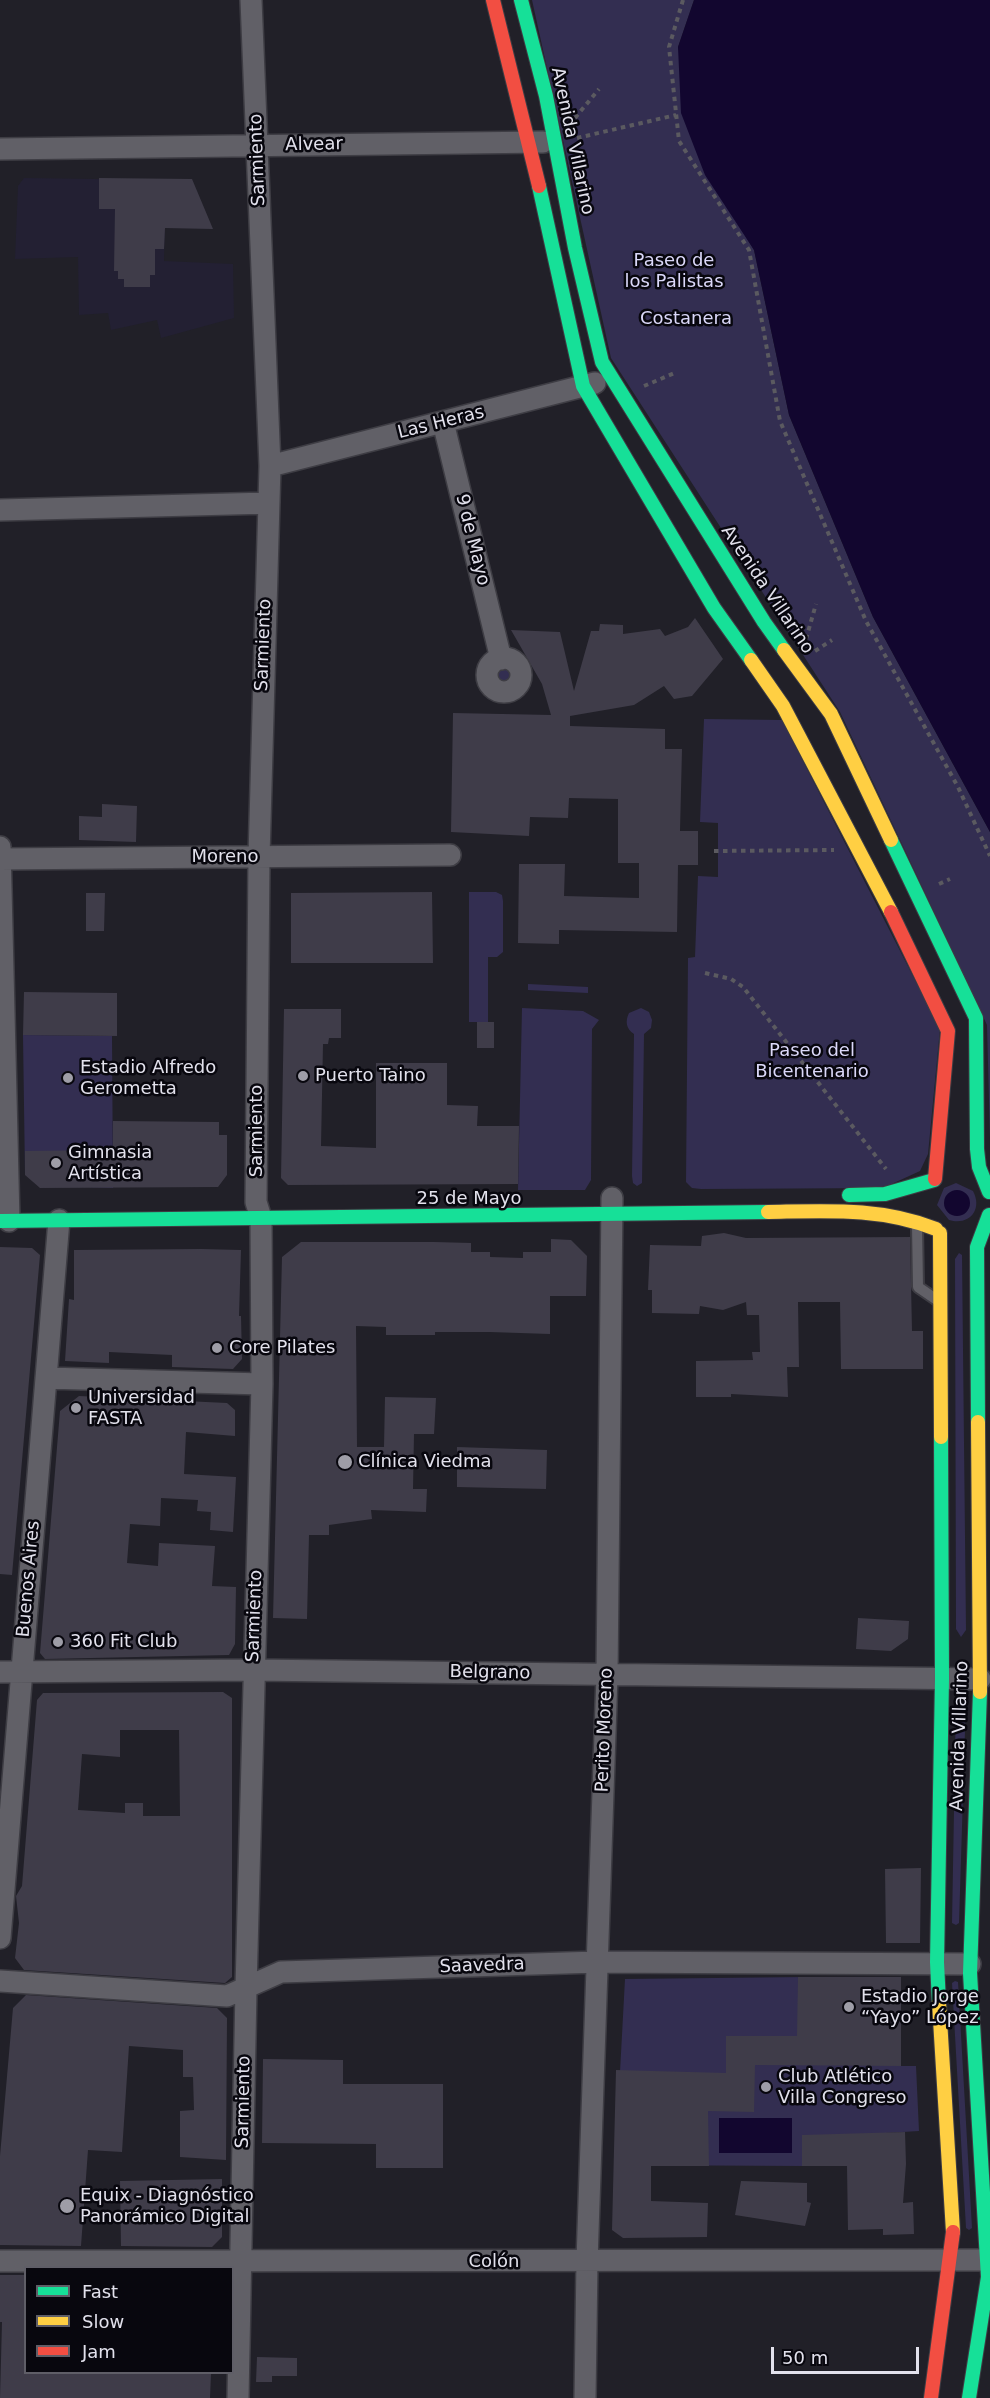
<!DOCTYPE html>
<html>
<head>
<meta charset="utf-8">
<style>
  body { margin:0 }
  #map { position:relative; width:990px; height:2398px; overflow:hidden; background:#212028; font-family:"DejaVu Sans",sans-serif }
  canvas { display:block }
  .legend { position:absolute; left:24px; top:2266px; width:210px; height:108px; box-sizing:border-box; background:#08070e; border:2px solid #5f5e67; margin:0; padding:8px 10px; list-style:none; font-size:18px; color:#e2e1ec }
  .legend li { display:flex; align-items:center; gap:12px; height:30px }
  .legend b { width:30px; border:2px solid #5f5e67 }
  .scale { position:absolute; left:771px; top:2347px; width:148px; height:27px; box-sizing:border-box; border:3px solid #e2e1ec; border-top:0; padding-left:8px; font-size:18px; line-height:21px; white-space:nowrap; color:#e2e1ec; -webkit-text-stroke:4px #08070e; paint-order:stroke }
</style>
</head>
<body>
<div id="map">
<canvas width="990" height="2398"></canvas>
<ul class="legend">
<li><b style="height:8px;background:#16e098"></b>Fast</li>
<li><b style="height:8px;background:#ffcf43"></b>Slow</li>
<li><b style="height:8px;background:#f24e42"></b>Jam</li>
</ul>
<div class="scale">50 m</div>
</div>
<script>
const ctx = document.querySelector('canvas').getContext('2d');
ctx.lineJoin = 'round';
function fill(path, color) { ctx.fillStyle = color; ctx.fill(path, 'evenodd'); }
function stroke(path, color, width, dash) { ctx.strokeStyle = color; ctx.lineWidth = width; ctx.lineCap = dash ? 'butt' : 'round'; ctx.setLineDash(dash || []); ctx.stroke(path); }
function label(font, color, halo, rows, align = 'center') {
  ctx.font = font + ' "DejaVu Sans",sans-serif'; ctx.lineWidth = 5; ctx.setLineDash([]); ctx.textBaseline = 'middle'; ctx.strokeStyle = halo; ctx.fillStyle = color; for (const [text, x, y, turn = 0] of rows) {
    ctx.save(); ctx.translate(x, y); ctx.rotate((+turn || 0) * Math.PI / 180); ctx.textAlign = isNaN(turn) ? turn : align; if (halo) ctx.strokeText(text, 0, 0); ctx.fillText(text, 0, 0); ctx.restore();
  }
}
const built = new Path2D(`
  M24 178 166 180 164 261 233 264 234 318 161 338 157 320 111 330 108 313 79 315 78 257 15 259 18 186Z`);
const green = new Path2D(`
  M532 0H694L678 47 731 212 754 250 789 415 873 617 990 832V1139L987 1025 840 712 611 358Z
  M492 675a12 12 0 1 1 24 0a12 12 0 1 1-24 0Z
  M704 719 782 720 940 1029 928 1154 920 1171 883 1188 701 1189 692 1188 686 1182 688 958 695 957 698 876 718 877V823L700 822Z
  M469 892H496L502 895 503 901V952L497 957H488V1022H469Z
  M528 984 588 987V993L528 990Z
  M522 1008 583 1011 599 1020 592 1029 591 1180 585 1190H518Z
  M641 1008 649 1012 652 1020 651 1028 644 1034 642 1183 637 1186 633 1183 632 1176 634 1034C626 1029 625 1021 629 1013Z
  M23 1035 112 1036 113 1188 87 1187 25 1175Z
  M956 1183 973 1191C983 1210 969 1226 949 1220L937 1205 944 1188Z
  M959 1253 962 1255 966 1630 961 1637 956 1629 955 1259Z
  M961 1693 966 1699 959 1923 956 1925 952 1923 956 1699Z
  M805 1977 901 2066H916L919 2131 869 2134 802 2166 615 2165 625 1979Z
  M955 1981 958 1982 972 2228 969 2230 966 2228 952 1983Z`);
const water = new Path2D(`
  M694 0H990V832L873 617 789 415 754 250 705 175 681 113 678 47Z
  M944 1203a13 13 0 1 1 26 0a13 13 0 1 1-26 0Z
  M719 2118H792V2153H719Z`);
const building = new Path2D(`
  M99 178 192 179 213 229 165 228 164 249H155V275H150V287H124V279H118V271H114L115 209H99Z
  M695 618 723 659 692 696 674 699 664 686 634 705 570 716V726L665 729V749H682L680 831H698V865H678L677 932 559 930V944L518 943 519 864H565L564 896 639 898V863H618V799L569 798 568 818 530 817 529 836 451 832 453 713 551 715 542 684 511 630 560 632 574 691 591 631H599L600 624 623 625V634L660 629 665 636 688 627Z
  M102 804 137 806 136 842 79 840V816L102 817Z
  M432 892 433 963H291V893Z
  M86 893H105L104 931H86Z
  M24 992 117 993V1036L23 1035Z
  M284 1009H341V1038H329L328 1044H323L321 1146 376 1148V1063H447V1105L478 1106 477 1126H519L518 1184 288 1185 281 1178Z
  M477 1022H494V1048H477Z
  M113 1121 219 1122V1135H227V1175L218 1187 40 1188 25 1175V1151L113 1150Z
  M724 1233 746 1238 910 1237 912 1331H923V1369H841L840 1302H798L799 1367H787L788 1397 731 1394V1397H696V1361L753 1360 752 1352H760L759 1315H747L746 1302 723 1310 700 1306 699 1314 652 1313V1290H648L650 1245 701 1246 702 1236Z
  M551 1239 571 1240 587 1256 586 1296H550V1334L490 1332H435V1335H386V1327L356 1326 357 1447H384L385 1397 436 1398 434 1434H414L413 1489H427L426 1512 371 1510 372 1519 329 1525V1535H309L307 1619 273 1618 282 1257 301 1242H434L471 1243V1252H490V1257L523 1258V1252H551Z
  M0 1247 32 1248 40 1255 12 1575 0 1574Z
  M201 1249 241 1250 239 1316H241L242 1359 233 1369 172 1367V1355L109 1352V1363L65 1361 69 1299 74 1300V1250Z
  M79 1396 227 1403 235 1410V1436L186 1432 184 1474 236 1477 233 1532 210 1530 211 1512 197 1511 198 1500 161 1498 160 1526 130 1524 127 1563 158 1566 159 1543 215 1546 212 1586 236 1587 235 1644 229 1655 45 1659 40 1653 60 1411Z
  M457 1447 547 1450 546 1489 457 1487Z
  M858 1618 909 1621 908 1639 891 1651 856 1649Z
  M223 1692 232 1698V1977L225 1983 24 1970 15 1958 19 1923 16 1896 22 1886 37 1700 43 1693ZM120 1730H179L180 1816H143V1803H125V1813L78 1810 82 1754 120 1757Z
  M921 1868 920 1943H886L885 1869Z
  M798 1977H901V2066L755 2065 754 2112 708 2111 709 2166H651V2201L708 2203 707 2237 623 2238 612 2230 616 2070 726 2073V2036H797Z
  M26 1995 217 2008 227 2018 226 2160 180 2157V2111L194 2110 193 2077H183V2050L129 2046 122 2152 88 2150 81 2246 0 2245V2156L13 2008Z
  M263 2059 343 2060V2084H443V2168H376V2144L262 2143Z
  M905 2132 906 2164 903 2203 913 2202 914 2234 883 2235V2229L848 2230 847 2166H802V2135Z
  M222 2179V2237L212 2247 121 2246 120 2181Z
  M741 2181 807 2183V2202L811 2203 805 2226 735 2215Z
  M0 2275H26V2373H211L210 2398H0L2 2322H0Z
  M257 2357 297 2358V2376H272V2382H256Z`);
const path = new Path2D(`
  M683 0 669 47 679 141 749 250 780 421 866 621 958 787 990 856
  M575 118 599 89
  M577 138 676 115
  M644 386 677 372
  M806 639 816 604
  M815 651 832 640
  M714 851 834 850
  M939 884 950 879
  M705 973 731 979 743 987 886 1169`);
const lane = new Path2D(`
  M917 1224 918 1287 937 1300`);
const street = new Path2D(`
  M0 149 543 142
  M443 422 501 659
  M270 466 595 383
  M0 510 269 503
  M487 675a17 17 0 1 1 34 0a17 17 0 1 1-34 0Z
  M0 847 9 1221
  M0 859 450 855
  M46 1378 262 1384
  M0 1672 253 1670 980 1679
  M0 1938 59 1220
  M0 1981 227 1996 281 1972 597 1962 970 1964
  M0 2261 988 2260
  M238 2398 246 1988 262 1384 261 1218 256 1202 259 857 270 466 251 0
  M585 2398 587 2261 607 1675 612 1198`);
const fast = new Path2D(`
  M521 0 546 96 575 248 602 362 764 622 784 650
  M539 186 583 386 714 608 751 660
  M891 840 976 1018 977 1149 979 1167 989 1192
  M849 1195 885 1194 934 1180
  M0 1221 768 1212
  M978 1422 977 1247 989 1215
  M939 2003 937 1962 942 1679 941 1437
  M969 2398 988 2277 970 1973 980 1692`);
const slow = new Path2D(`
  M784 650 831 714 891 840
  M751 660 783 706 891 912
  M768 1212C826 1211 881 1207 936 1229
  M940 1233 941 1437
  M978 1422 980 1692
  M939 2003 953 2232`);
const jam = new Path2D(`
  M493 0 539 186
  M891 912 948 1031 935 1179
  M931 2398 953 2232`);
const markers = [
  [303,1076,6,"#9e9da7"],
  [68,1078,6,"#9e9da7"],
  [56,1163,6,"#9e9da7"],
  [217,1348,6,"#9e9da7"],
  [76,1408,6,"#9e9da7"],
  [345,1462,8,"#9e9da7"],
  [58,1642,6,"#9e9da7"],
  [849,2007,6,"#9e9da7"],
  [766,2087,6,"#9e9da7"],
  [67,2206,8,"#9e9da7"]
];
const streetNames = [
  ["Avenida Villarino",572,141,78],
  ["Alvear",314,145,-1],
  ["Sarmiento",258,160,-92],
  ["Las Heras",441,423,-14],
  ["9 de Mayo",472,540,76],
  ["Avenida Villarino",767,590,56],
  ["Sarmiento",264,645,-88],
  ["Moreno",225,857],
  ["Sarmiento",257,1131,-90],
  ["25 de Mayo",469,1199],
  ["Buenos Aires",29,1579,-85],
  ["Sarmiento",255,1616,-88],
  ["Belgrano",490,1673,1],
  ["Perito Moreno",605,1730,-88],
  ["Avenida Villarino",960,1736,-88],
  ["Saavedra",482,1966,-2],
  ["Sarmiento",244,2102,-89],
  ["Colón",494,2262]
];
const parkNames = [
  ["Paseo de",674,261],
  ["los Palistas",674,282],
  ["Costanera",686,319],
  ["Paseo del",812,1051],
  ["Bicentenario",812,1072]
];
const poiNames = [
  ["Estadio Alfredo",80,1068],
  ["Gerometta",80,1089],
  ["Puerto Taino",315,1076],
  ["Gimnasia",68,1153],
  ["Artística",68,1174],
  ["Core Pilates",229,1348],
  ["Universidad",88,1398],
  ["FASTA",88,1419],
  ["Clínica Viedma",358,1462],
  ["360 Fit Club",70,1642],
  ["Estadio Jorge",861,1997],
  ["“Yayo” López",861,2018],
  ["Club Atlético",778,2077],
  ["Villa Congreso",778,2098],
  ["Equix - Diagnóstico",80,2196],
  ["Panorámico Digital",80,2217]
];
fill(built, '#232033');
fill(green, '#332e51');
fill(water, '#12062f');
fill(building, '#3f3c49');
stroke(lane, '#3e3d44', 14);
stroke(street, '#3e3d44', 24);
stroke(fast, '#3e3d44', 16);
stroke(slow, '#3e3d44', 16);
stroke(jam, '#3e3d44', 16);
stroke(path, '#5b5a60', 4, [4.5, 4.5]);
stroke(lane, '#616067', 10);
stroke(street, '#616067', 21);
stroke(fast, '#16e098', 14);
stroke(slow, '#ffcf43', 14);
stroke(jam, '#f24e42', 14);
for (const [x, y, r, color] of markers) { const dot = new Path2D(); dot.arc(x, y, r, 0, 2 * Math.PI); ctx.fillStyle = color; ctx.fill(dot); stroke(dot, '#08070e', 2); }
label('18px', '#e2e1ec', '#08070e', streetNames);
label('18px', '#dbd8f9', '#08070e', parkNames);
label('18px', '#e2e1ec', '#08070e', poiNames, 'left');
</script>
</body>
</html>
